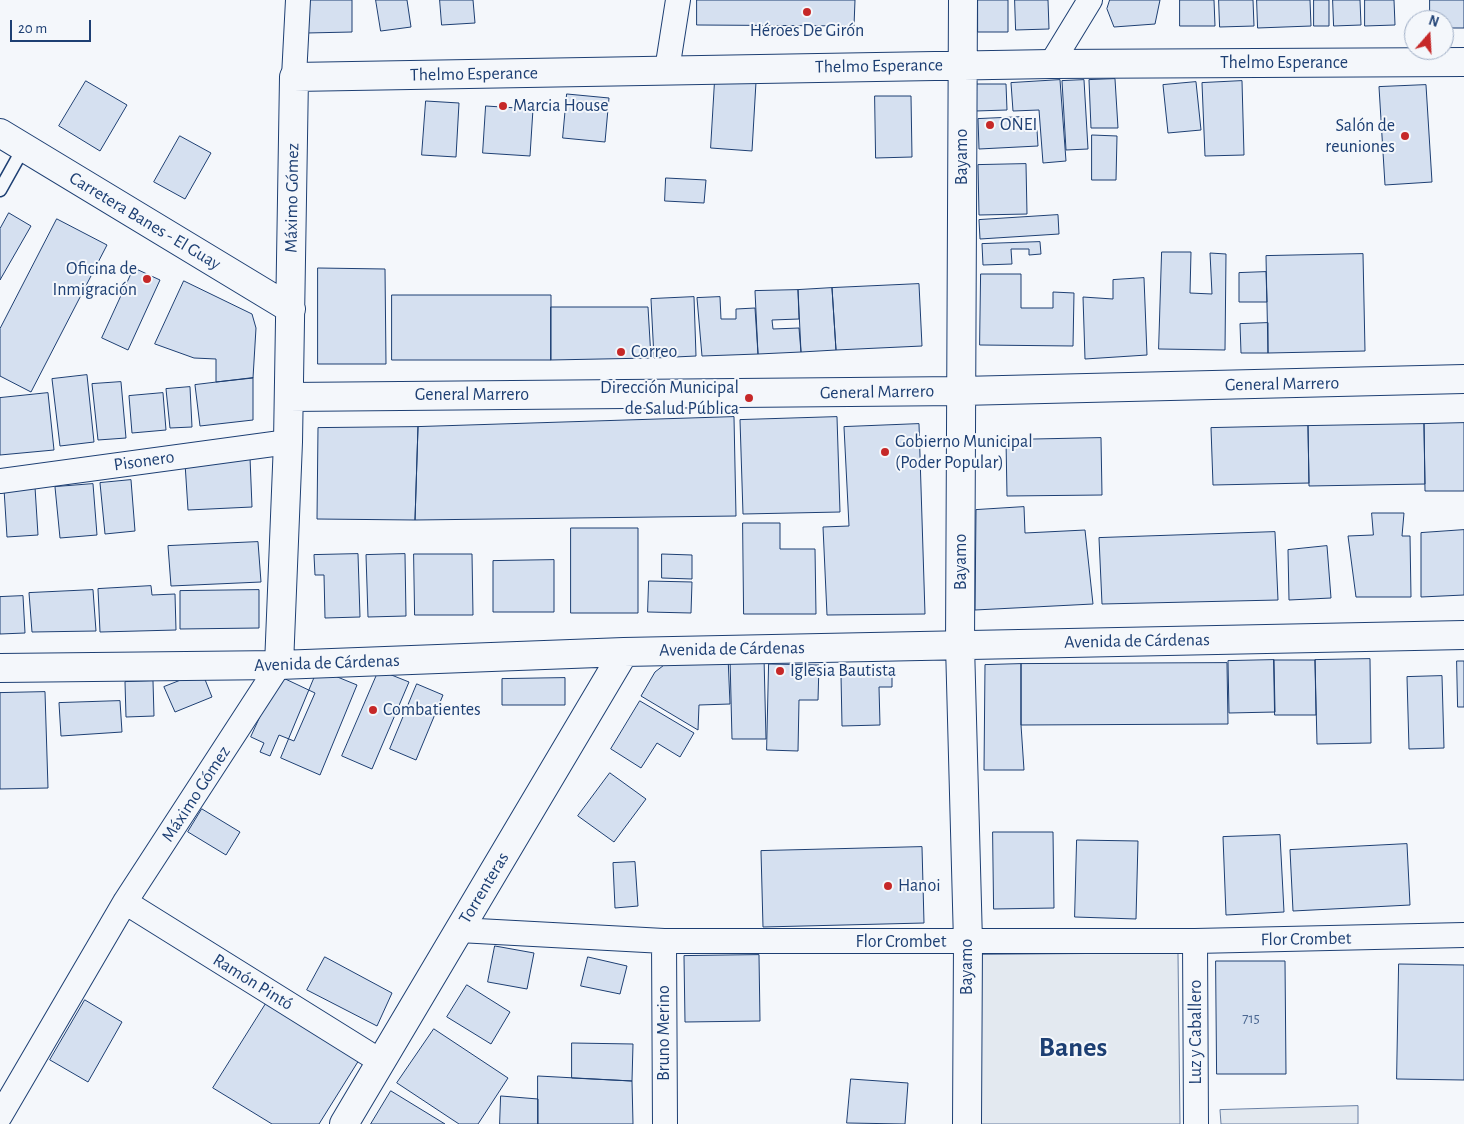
<!DOCTYPE html>
<html>
<head>
<meta charset="utf-8">
<style>
  body { margin:0 }
  #map { position:relative; width:1464px; height:1124px; overflow:hidden; background:#f4f7fb; font-family:"Alegreya Sans",sans-serif }
  canvas { display:block }
  .north { position:absolute; left:1404px; top:10px; width:50px; height:50px; box-sizing:border-box; background:#f4f7fb; border:1px solid #9eadc5; border-radius:50%; rotate:19deg; font-size:14px; font-weight:700; line-height:20px; text-align:center; color:#1d3f73 }
  .north::after { content:''; display:block; margin:auto; width:18px; height:22px; background:#c62828; clip-path:polygon(50% 0,100% 100%,50% 72%,0 100%) }
  .scale { position:absolute; left:10px; top:20px; width:81px; height:22px; box-sizing:border-box; border:2px solid #1d3f73; border-top:0; padding-left:6px; font-size:15px; line-height:18px; white-space:nowrap; color:#1d3f73; -webkit-text-stroke:4px #f4f7fb; paint-order:stroke }
</style>
</head>
<body>
<div id="map">
<canvas width="1464" height="1124"></canvas>
<div class="north">N</div>
<div class="scale">20 m</div>
</div>
<script>
const ctx = document.querySelector('canvas').getContext('2d');
ctx.lineJoin = 'round';
function fill(path, color) { ctx.fillStyle = color; ctx.fill(path, 'evenodd'); }
function stroke(path, color, width, dash) { ctx.strokeStyle = color; ctx.lineWidth = width; ctx.lineCap = dash ? 'butt' : 'round'; ctx.setLineDash(dash || []); ctx.stroke(path); }
function label(font, color, halo, rows, align = 'center') {
  ctx.font = font + ' "Alegreya Sans",sans-serif'; ctx.lineWidth = 4; ctx.setLineDash([]); ctx.textBaseline = 'middle'; ctx.strokeStyle = halo; ctx.fillStyle = color; for (const [text, x, y, turn = 0] of rows) {
    ctx.save(); ctx.translate(x, y); ctx.rotate((+turn || 0) * Math.PI / 180); ctx.textAlign = isNaN(turn) ? turn : align; if (halo) ctx.strokeText(text, 0, 0); ctx.fillText(text, 0, 0); ctx.restore();
  }
}
const green = new Path2D(`
  M1178 953 1180 1124H976L974 955Z
  M1358 1106V1124H1221L1220 1110Z`);
const building = new Path2D(`
  M306 0H352V32L307 33Z
  M376 0H407L411 27 381 31Z
  M440 0H473L475 23 442 25Z
  M697 0H855L854 26 697 25Z
  M978 0H1008V32H978Z
  M1015 0H1048L1049 29 1016 30Z
  M1110 0H1160L1155 24 1114 27 1107 9Z
  M1180 0H1214L1215 26H1180Z
  M1219 0H1253L1254 26 1220 27Z
  M1257 0H1310L1311 26 1258 28Z
  M1314 0H1329V26H1314Z
  M1333 0H1360L1361 25 1334 26Z
  M1365 0H1394L1395 25 1365 26Z
  M1430 0H1464V28H1444V20H1430Z
  M1115 79 1118 128H1091L1089 80Z
  M715 80 756 82 752 151 711 148Z
  M1060 80 1066 161 1043 163 1039 110 1013 111 1011 83Z
  M1084 80 1088 149 1066 150 1062 81Z
  M86 81 127 105 100 151 59 126Z
  M1242 81 1244 155 1205 156 1202 83Z
  M1196 82 1201 130 1168 133 1163 85Z
  M975 84H1006L1007 110 976 111Z
  M1426 85 1432 182 1385 185 1379 87Z
  M567 94 609 98 605 142 563 138Z
  M875 96H911L912 157 876 158Z
  M426 101 459 103 456 157 422 155Z
  M486 106 533 109 530 156 483 153Z
  M1023 117 1024 131 1037 130 1038 146 979 149 978 119Z
  M1092 135 1117 136 1116 180H1092Z
  M180 136 211 153 185 199 154 182Z
  M1026 164 1027 214 979 215 978 165Z
  M666 178 706 180 704 203 665 201Z
  M9 213 31 226 0 280V229Z
  M1058 215 1059 234 980 239 979 220Z
  M57 219 107 245 31 392 0 376V329Z
  M1040 242 1041 254 1029 255V249H1011L1012 264 983 265 982 244Z
  M1162 252H1191L1190 293 1212 294 1210 253 1226 254 1225 350 1159 349Z
  M1363 254 1365 351 1268 353 1266 256Z
  M134 268 160 280 128 350 102 338Z
  M318 268 385 269 386 364H318Z
  M1266 272 1267 302H1239V273Z
  M981 274H1021V308H1053V292L1074 293 1073 346 980 345Z
  M1144 278 1147 355 1085 359 1083 297 1113 299V280Z
  M184 281 252 314 256 328 253 378 216 382V359L194 358 155 344Z
  M919 284 922 346 836 350 832 288Z
  M832 288 836 350 801 352 798 290Z
  M798 290 799 319 772 320 773 329 799 328 801 352 758 354 755 291Z
  M392 295H551V360H392Z
  M694 297 696 356 654 358 651 299Z
  M720 297 721 319H736V309L755 308 758 354 702 356 697 298Z
  M551 307H648L651 358 551 360Z
  M1268 323V353H1241L1240 324Z
  M87 375 94 442 60 446 52 379Z
  M253 378V420L200 426 195 385Z
  M121 382 126 438 98 440 92 384Z
  M190 387 192 427 170 428 166 389Z
  M48 393 54 450 0 455V398Z
  M163 393 166 430 132 433 129 396Z
  M734 417 736 516 415 520 418 427Z
  M837 417 840 512 743 514 740 420Z
  M1464 423V491H1425L1424 424Z
  M919 424 925 614 827 615 823 527 849 526 844 427Z
  M1424 424 1425 484 1309 486 1308 426Z
  M1308 426 1309 483 1213 485 1211 428Z
  M418 427 415 520 317 519 318 428Z
  M1101 438 1102 495 1007 496 1006 440Z
  M250 457 252 507 188 510 185 463Z
  M131 480 135 531 105 534 100 483Z
  M93 484 97 535 60 538 55 487Z
  M35 487 38 535 7 537 4 489Z
  M1024 507 1025 533 1085 530 1093 604 975 610 976 510Z
  M1372 513H1404L1402 536H1410L1411 597H1356L1348 536 1373 535Z
  M743 523H780V549H815L816 614H744Z
  M571 528H638V613H571Z
  M1464 530V595L1421 597V533Z
  M1275 532 1278 600 1102 604 1099 538Z
  M258 542 261 582 171 586 168 546Z
  M1327 546 1331 598 1289 600 1288 550Z
  M358 554 360 617 325 618 324 575H315L314 555Z
  M405 554 406 616 368 617 366 555Z
  M414 554H472L473 615H415Z
  M662 554 692 555V579L662 578Z
  M554 560V612H493V561Z
  M649 581 692 582 691 613 648 612Z
  M151 586 152 595 175 594 176 630 100 632 98 589Z
  M93 590 96 631 32 632 29 593Z
  M259 590V628L180 629V591Z
  M23 596 25 633 0 634V597Z
  M728 656 730 704 699 705 698 730 641 696 655 672 668 662Z
  M764 657 766 739H732L730 658Z
  M1370 659 1371 743 1317 744 1315 660Z
  M1274 660 1275 712 1229 713 1228 661Z
  M1274 660H1315L1316 715H1275Z
  M1457 661H1464V707H1458Z
  M1227 663 1228 724 1021 725V664Z
  M769 664 819 665 818 700H799L798 751 767 750Z
  M1021 664V725L1024 770H984L985 665Z
  M318 669 357 685 320 775 281 758Z
  M379 670 409 682 372 769 342 756Z
  M202 672 212 697 175 712 164 687Z
  M892 673V687H879L880 725 842 726 841 675Z
  M279 676 315 693 294 741 279 735 270 756 260 752 264 743 251 737Z
  M1442 676 1444 748 1409 749 1407 677Z
  M565 678V705H502V679Z
  M153 681 154 716 126 717 125 682Z
  M417 684 443 695 416 760 390 749Z
  M45 692 48 788 0 789V693Z
  M120 701 122 732 61 736 59 703Z
  M640 701 694 733 680 757 657 743 641 768 611 749Z
  M610 773 646 799 614 842 578 816Z
  M202 809 240 832 226 855 188 832Z
  M993 832H1053L1054 908 994 909Z
  M1280 835 1284 912 1226 915 1223 837Z
  M1077 840 1138 841 1136 919 1075 917Z
  M1407 844 1410 905 1293 911 1290 850Z
  M922 847 924 923 763 927 761 851Z
  M635 862 638 906 615 908 613 863Z
  M495 946 534 953 527 989 488 982Z
  M759 955 760 1021 685 1022 684 956Z
  M325 957 392 993 377 1026 307 990Z
  M588 957 627 966 620 994 581 986Z
  M1216 961H1285L1286 1074H1217Z
  M1399 964 1464 965V1080L1397 1079Z
  M467 985 510 1012 491 1044 447 1017Z
  M85 1000 122 1022 88 1082 50 1060Z
  M267 1002 359 1060 319 1124H272L213 1088Z
  M434 1029 508 1078 478 1124H459L397 1083Z
  M572 1043 633 1044 632 1081 572 1078Z
  M538 1076 632 1081 633 1124H538Z
  M851 1079 908 1083 905 1124 847 1123Z
  M391 1091 445 1124H371Z
  M501 1096 538 1099V1124H500Z`);
const lane = new Path2D(`
  M0 190 24 147`);
const street = new Path2D(`
  M1051 64 1090 0
  M667 70 678 0
  M294 77 298 0
  M0 481 288 442
  M125 902 380 1061
  M459 930 664 941H1195L1464 935
  M664 941 665 1124
  M1195 941 1196 1124
  M0 1116 125 902 279 665`);
const secondary = new Path2D(`
  M963 0 960 645 968 942 967 1124
  M0 133 291 309
  M289 397 961 391 1464 379
  M279 665 288 442 294 77 1051 64 1464 62
  M0 668 279 665 624 652 1464 635
  M344 1124 624 652`);
const markers = [
  [807,12,5,"#c62828"],
  [503,106,5,"#c62828"],
  [990,125,5,"#c62828"],
  [1405,136,5,"#c62828"],
  [147,279,5,"#c62828"],
  [621,352,5,"#c62828"],
  [749,398,5,"#c62828"],
  [885,452,5,"#c62828"],
  [780,671,5,"#c62828"],
  [373,710,5,"#c62828"],
  [888,886,5,"#c62828"]
];
const numberNames = [
  ["715",1251,1018]
];
const poiNames = [
  ["Héroes De Girón",807,31,"center"],
  ["Marcia House",513,106],
  ["ONEI",1000,125],
  ["Salón de",1395,126,"right"],
  ["reuniones",1395,147,"right"],
  ["Oficina de",137,269,"right"],
  ["Inmigración",137,290,"right"],
  ["Correo",631,352],
  ["Dirección Municipal",739,388,"right"],
  ["de Salud Pública",739,409,"right"],
  ["Gobierno Municipal",895,442],
  ["(Poder Popular)",895,463],
  ["Iglesia Bautista",790,671],
  ["Combatientes",383,710],
  ["Hanoi",898,886]
];
const streetNames = [
  ["Thelmo Esperance",1284,63],
  ["Thelmo Esperance",879,66,-1],
  ["Thelmo Esperance",474,74,-1],
  ["Bayamo",962,157,-90],
  ["Máximo Gómez",292,198,-89],
  ["Carretera Banes - El Guay",145,221,31],
  ["General Marrero",1282,384,-1],
  ["General Marrero",877,392,-1],
  ["General Marrero",472,395],
  ["Pisonero",144,461,-8],
  ["Bayamo",961,562,-90],
  ["Avenida de Cárdenas",1137,641,-1],
  ["Avenida de Cárdenas",732,649,-1],
  ["Avenida de Cárdenas",327,663,-2],
  ["Máximo Gómez",196,794,-57],
  ["Torrenteras",484,888,-59],
  ["Flor Crombet",1306,939,-1],
  ["Flor Crombet",901,942],
  ["Bayamo",967,967,-90],
  ["Ramón Pintó",253,982,32],
  ["Luz y Caballero",1196,1032,-90],
  ["Bruno Merino",664,1033,-90]
];
const townNames = [
  ["Banes",1073,1048]
];
fill(green, '#e3e9f0');
stroke(green, '#687fa3', 1);
fill(building, '#d5e0f0');
stroke(building, '#1d3f73', 1);
stroke(lane, '#1d3f73', 15);
stroke(street, '#1d3f73', 26);
stroke(secondary, '#1d3f73', 30);
stroke(lane, '#f4f7fb', 12);
stroke(street, '#f4f7fb', 24);
stroke(secondary, '#f4f7fb', 28);
for (const [x, y, r, color] of markers) { const dot = new Path2D(); dot.arc(x, y, r, 0, 2 * Math.PI); ctx.fillStyle = color; ctx.fill(dot); stroke(dot, '#f4f7fb', 2); }
label('15px', '#4b6792', null, numberNames);
label('18px', '#1d3f73', '#f4f7fb', poiNames, 'left');
label('18px', '#1d3f73', '#f4f7fb', streetNames);
label('bold 28px', '#1d3f73', '#f4f7fb', townNames);
</script>
</body>
</html>
